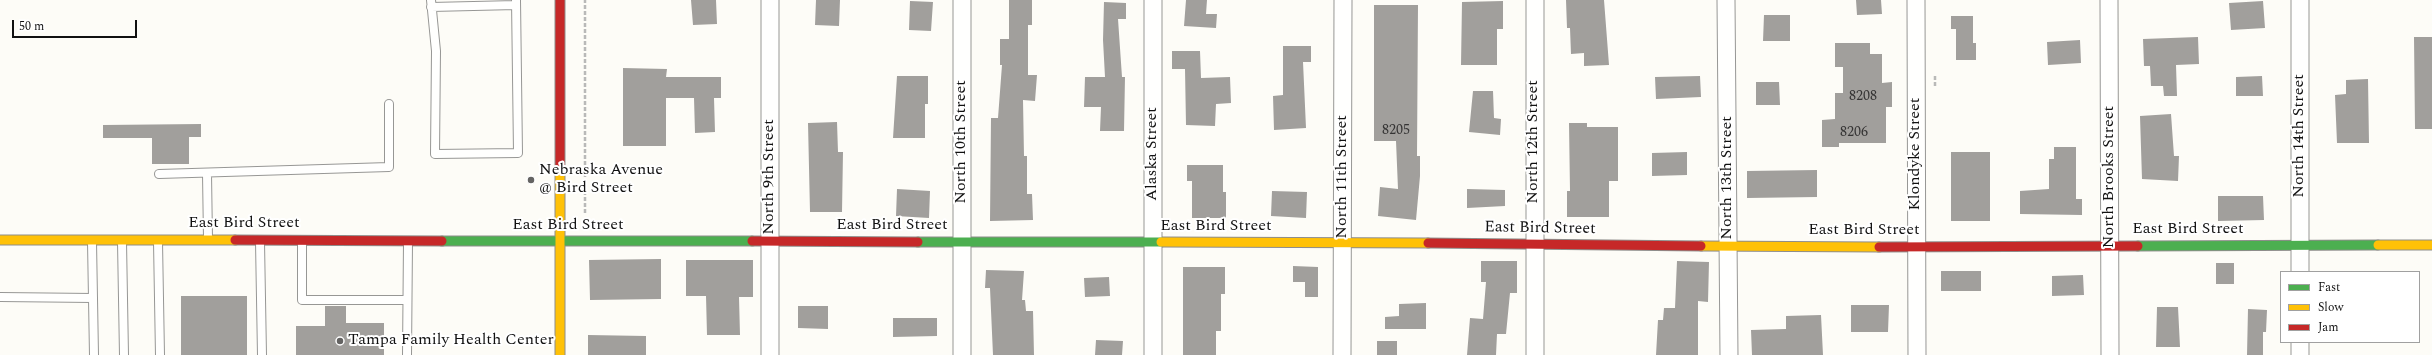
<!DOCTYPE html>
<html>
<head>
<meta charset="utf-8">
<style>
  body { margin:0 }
  #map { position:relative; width:2432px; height:355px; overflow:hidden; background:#fdfcf7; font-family:Spectral,serif }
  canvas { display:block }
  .legend { position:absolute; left:2280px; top:271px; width:140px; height:72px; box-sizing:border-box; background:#fff; border:1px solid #a0a0a0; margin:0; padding:5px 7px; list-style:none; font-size:12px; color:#111 }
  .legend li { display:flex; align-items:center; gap:8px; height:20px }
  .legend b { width:20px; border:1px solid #a0a0a0 }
  .scale { position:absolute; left:12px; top:20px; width:125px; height:18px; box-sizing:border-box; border:2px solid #111; border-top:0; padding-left:5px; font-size:12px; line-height:14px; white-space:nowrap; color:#111; -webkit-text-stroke:3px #fff; paint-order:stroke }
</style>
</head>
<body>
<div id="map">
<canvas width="2432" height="355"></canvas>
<ul class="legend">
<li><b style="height:5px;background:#4caf50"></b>Fast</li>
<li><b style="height:5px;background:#ffc107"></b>Slow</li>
<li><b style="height:5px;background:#c62828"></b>Jam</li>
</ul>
<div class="scale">50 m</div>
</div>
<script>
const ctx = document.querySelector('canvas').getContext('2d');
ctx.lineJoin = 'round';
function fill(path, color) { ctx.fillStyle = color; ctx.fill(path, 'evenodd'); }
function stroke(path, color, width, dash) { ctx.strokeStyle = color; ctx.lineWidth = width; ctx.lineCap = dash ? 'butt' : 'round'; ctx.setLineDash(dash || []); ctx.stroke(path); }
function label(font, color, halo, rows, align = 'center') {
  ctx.font = font + ' Spectral,serif'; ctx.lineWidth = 4; ctx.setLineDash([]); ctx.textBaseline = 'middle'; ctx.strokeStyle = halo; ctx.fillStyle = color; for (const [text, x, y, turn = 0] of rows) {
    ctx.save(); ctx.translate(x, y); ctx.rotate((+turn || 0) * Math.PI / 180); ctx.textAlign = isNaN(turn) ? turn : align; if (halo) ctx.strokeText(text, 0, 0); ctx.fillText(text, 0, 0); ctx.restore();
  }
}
const building = new Path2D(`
  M691 0H716L717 24 693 25Z
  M816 0H840L839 26 815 25Z
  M1009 0H1032V25H1028V75H1037L1035 101 1023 100 1024 156H1027V194H1032L1033 220 990 221 991 118H998L1002 65H1000V39H1009Z
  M1186 0H1207L1206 14H1217L1216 28 1184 26Z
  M1566 0H1604L1609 65 1584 66V53L1571 54 1570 28H1567Z
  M1856 0H1881L1882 14 1857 15Z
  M910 1 933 2 931 31 909 30Z
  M1503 1V29H1497V65H1461L1462 2Z
  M2263 1 2265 28 2231 30 2229 3Z
  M1104 2 1126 3V19H1118L1122 77H1125L1124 131H1100L1101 107H1084L1085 77H1105L1103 40Z
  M1374 5H1418L1417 156H1420V176L1416 220 1378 216 1380 187 1398 189 1396 141H1374Z
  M1764 15H1790V41H1763Z
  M1951 16H1973V43H1976V60H1956V29H1951Z
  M2198 37 2199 64 2176 65 2177 96H2164L2163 86H2151L2150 66H2144L2143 39Z
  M2414 37H2432V129H2415Z
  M2080 40 2081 63 2048 65 2047 42Z
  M1835 43H1870V54H1882V83L1892 82V107H1886V143H1839V147H1822V120L1835 119V93H1843V67H1835Z
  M1283 46H1311V62H1303L1306 128 1274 130 1273 96 1283 95Z
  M1172 51H1200L1201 78 1230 77 1231 103 1216 104 1215 126 1186 125 1185 69H1172Z
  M623 68 667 69 666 77H721V98H714L715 132 695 133 694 98H666V146H623Z
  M897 76H928V104H925V138H893Z
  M1700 76 1701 97 1656 99 1655 77Z
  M2262 76 2263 96H2236V77Z
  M2368 79 2369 143H2337L2335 95 2346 94V80Z
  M1756 82H1779L1780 105H1756Z
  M1473 91H1493L1494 118 1501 119 1500 135 1469 132Z
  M2171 114 2174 156H2179L2178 181 2142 179 2140 116Z
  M837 122 838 152H843L842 212H810L808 123Z
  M1569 123H1587V127H1618V181H1609V217H1567V191H1570Z
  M201 124V137H189V164H152V138H103V125Z
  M2054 147H2076V199H2082V215L2020 214V191L2049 189V159H2054Z
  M1687 152V175L1652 176V153Z
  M1951 152H1990V221H1951Z
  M1187 165H1223V192H1226V218H1192V181H1187Z
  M1817 170V197L1747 198V171Z
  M897 189 930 191 929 218 896 216Z
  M1467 189 1505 190V206L1467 208Z
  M1272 191 1307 192 1306 218 1271 216Z
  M2218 196H2263L2264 220 2218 221Z
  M661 259V299L590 300 589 260Z
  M686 260H753V297H739L740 335H707L706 296H686Z
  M1481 261H1517V293H1510L1506 334H1497L1496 355H1467L1470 318 1483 319 1486 282H1481Z
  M1677 261 1709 262 1708 302 1698 301V355H1656L1658 320H1663L1664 308H1675Z
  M2216 263H2234V284H2216Z
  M1293 266 1318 267V297H1305V282H1293Z
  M1183 267H1225V294H1221V331H1216V355H1183Z
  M986 270 1024 271 1022 300H1025L1026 311H1033L1034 355H993L990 288H985Z
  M1941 271H1981V291H1941Z
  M2083 275 2084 295 2052 296V276Z
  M1109 277 1110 296 1085 297 1084 278Z
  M181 296H247V355H181Z
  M1426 303V329H1385V317L1399 316V304Z
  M1851 305H1889L1888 332H1851Z
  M325 306H346V323H384V355H296V326H325Z
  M798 306H828V329L798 328Z
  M2157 307H2178L2180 347H2156Z
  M2248 309 2267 310 2266 332H2263V355H2247Z
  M1821 315 1823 355H1752L1751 330 1786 329V316Z
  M893 318H937V336L893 337Z
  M588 335 646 336V355H588Z
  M1096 340 1123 341 1122 355H1095Z
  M1377 341H1397V355H1377Z`);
const path = new Path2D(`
  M1935 76V87
  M585 213V0`);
const lane = new Path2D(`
  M431 0 436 51 435 154 518 153 516 0
  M431 7 516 5
  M159 174 389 167V104
  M207 174 208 239
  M302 240V300H407
  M92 242 94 355
  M122 242 124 355
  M158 242 160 355
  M260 242 262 355
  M0 297 93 298
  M407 355 408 242`);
const street = new Path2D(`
  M962 0V355
  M1153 0V355
  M1535 0V355
  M1726 0 1729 355
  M1916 0 1917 355
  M2109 0 2110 355
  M2300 272V0
  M770 355V0
  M1342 355 1343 0
  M2300 355V342`);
const fast = new Path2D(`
  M442 241H752
  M918 242H1161
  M2138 246 2378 245`);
const slow = new Path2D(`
  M560 170V355
  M0 240H235
  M1161 242 1428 243
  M2378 245H2432
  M1701 246 1879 247`);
const jam = new Path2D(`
  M560 0V170
  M235 240 442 241
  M752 241 918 242
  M1428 243 1701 246
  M1879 247 2138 246`);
const markers = [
  [531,180,4,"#646362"],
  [340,341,4,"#646362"]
];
const numberNames = [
  ["8208",1863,97],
  ["8205",1396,131],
  ["8206",1854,133]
];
const streetNames = [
  ["North 14th Street",2300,136,-90],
  ["North 10th Street",962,142,-90],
  ["North 12th Street",1534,142,-90],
  ["Alaska Street",1153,154,-90],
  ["Klondyke Street",1916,154,-90],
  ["North 9th Street",770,177,-90],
  ["North 11th Street",1343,177,-90],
  ["North Brooks Street",2110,177,-90],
  ["North 13th Street",1728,178,-90],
  ["East Bird Street",244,224],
  ["East Bird Street",568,226],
  ["East Bird Street",892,226],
  ["East Bird Street",1216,227],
  ["East Bird Street",1540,229,1],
  ["East Bird Street",2188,230],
  ["East Bird Street",1864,231]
];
const poiNames = [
  ["Nebraska Avenue",539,171],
  ["@ Bird Street",539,189],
  ["Tampa Family Health Center",348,341]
];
fill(building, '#a19f9c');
stroke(lane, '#979795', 10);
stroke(street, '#979795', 19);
stroke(fast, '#8e8d8b', 11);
stroke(slow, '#8e8d8b', 11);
stroke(jam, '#8e8d8b', 11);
stroke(path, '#b9b9b8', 2.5, [4, 2]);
stroke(lane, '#fffffe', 8);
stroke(street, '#fffffe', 17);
stroke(fast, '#4caf50', 9);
stroke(slow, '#ffc107', 9);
stroke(jam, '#c62828', 9);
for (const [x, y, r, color] of markers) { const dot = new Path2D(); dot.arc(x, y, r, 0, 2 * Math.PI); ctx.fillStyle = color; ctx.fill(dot); stroke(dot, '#fff', 1.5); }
label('14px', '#353434', null, numberNames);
label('16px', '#111', '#fff', streetNames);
label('16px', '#111', '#fff', poiNames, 'left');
</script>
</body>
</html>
